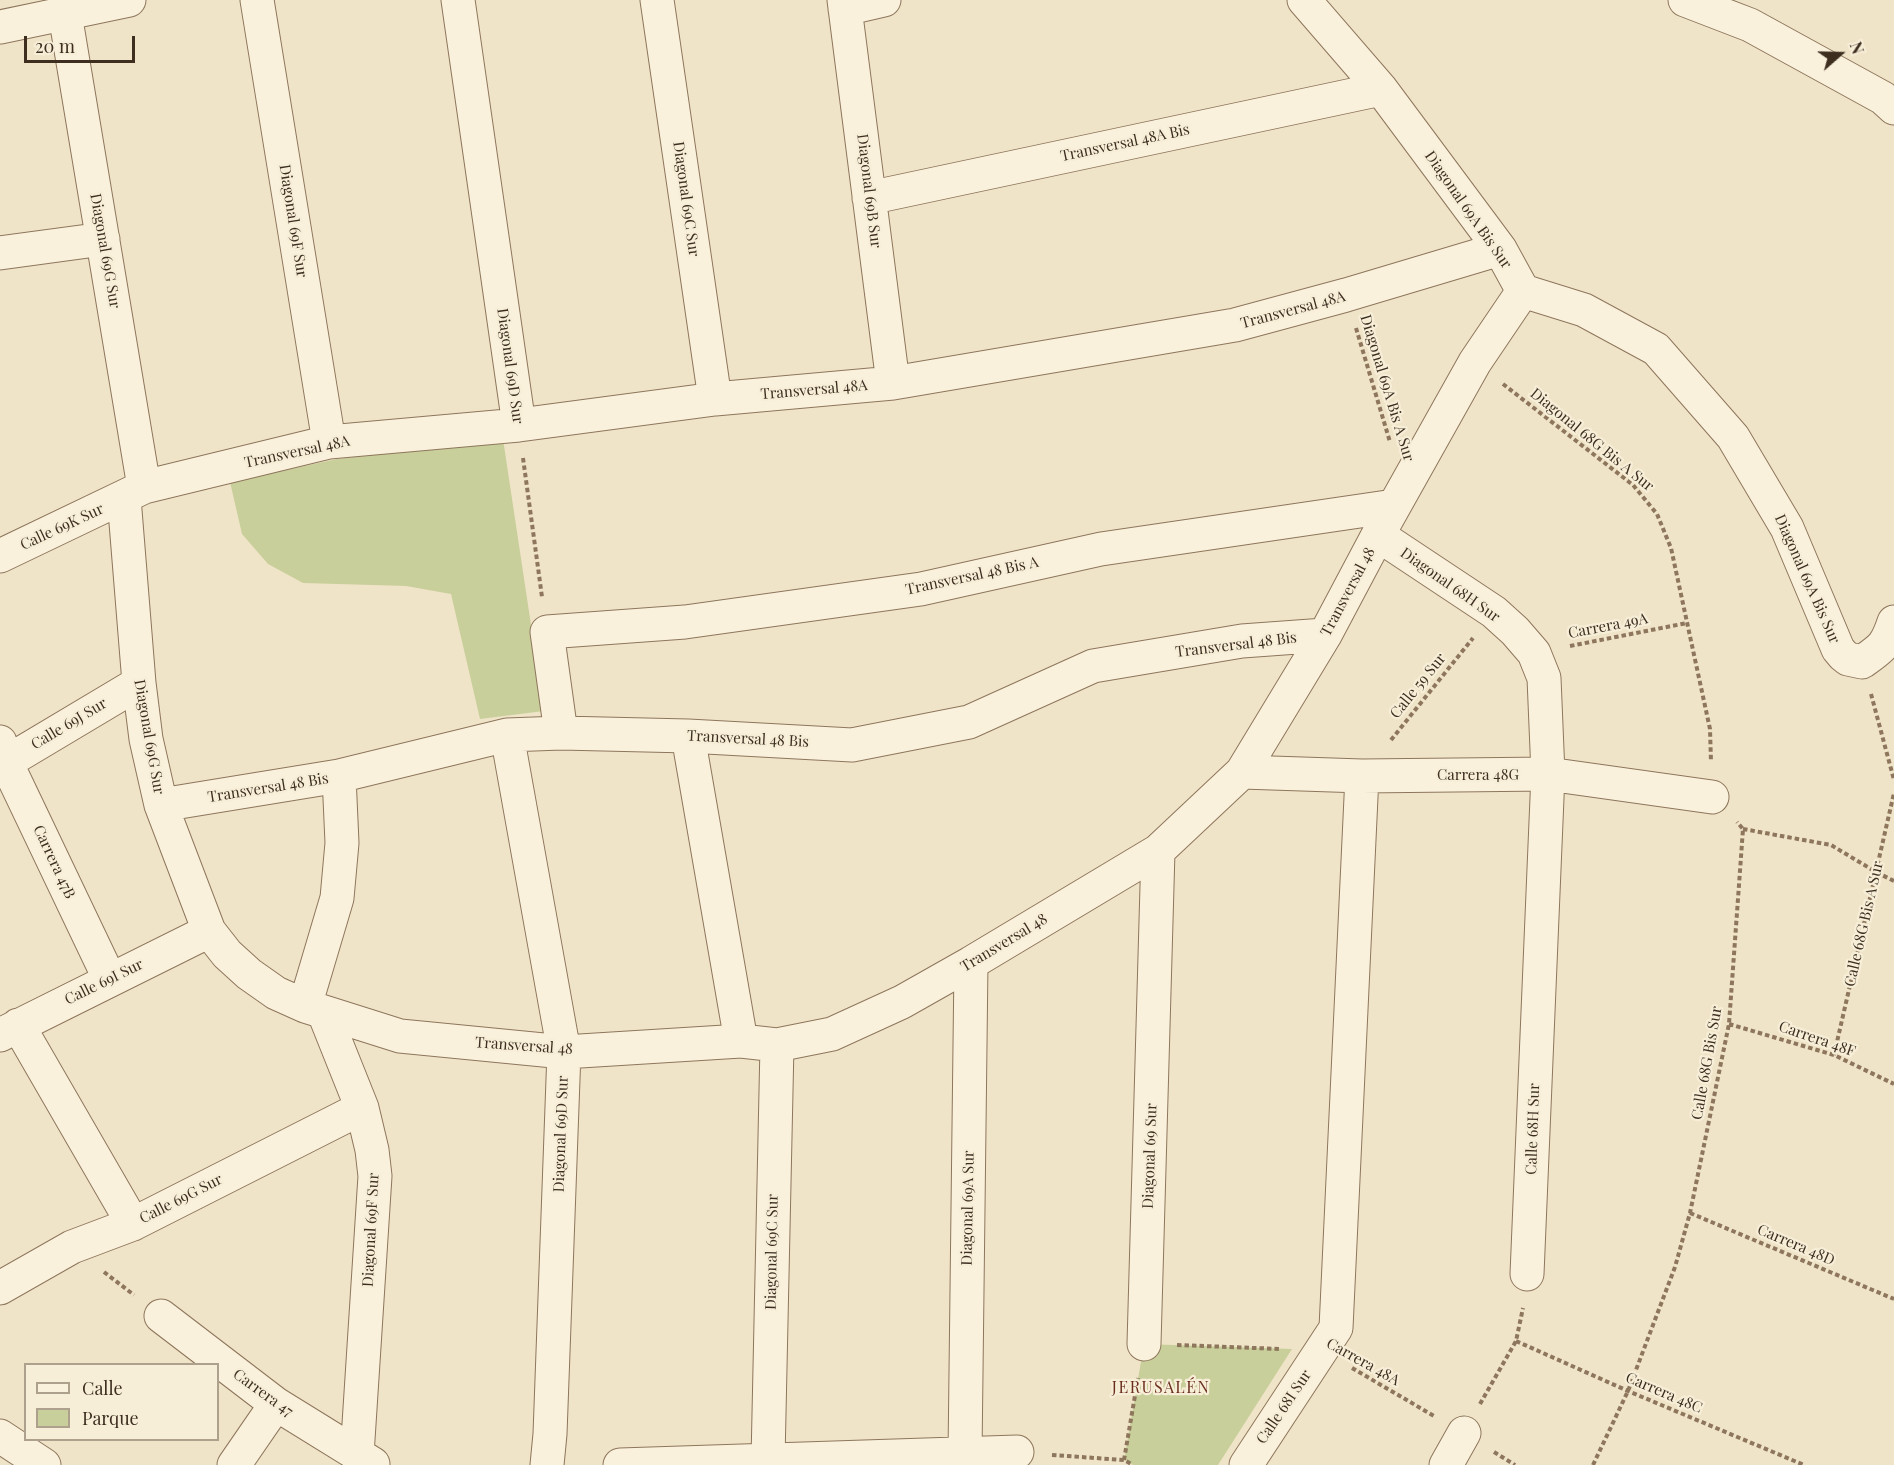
<!DOCTYPE html>
<html>
<head>
<meta charset="utf-8">
<style>
  body { margin:0 }
  #map { position:relative; width:1894px; height:1465px; overflow:hidden; background:#f0e4c8; font-family:"Playfair Display",serif }
  canvas { display:block }
  .legend { position:absolute; left:24px; top:1363px; width:195px; height:78px; box-sizing:border-box; background:#f7eed8; border:2px solid #ada18e; margin:0; padding:8px 10px; list-style:none; font-size:18px; color:#3d2e20 }
  .legend li { display:flex; align-items:center; gap:12px; height:30px }
  .legend b { width:30px; border:2px solid #ada18e }
  .north { position:absolute; left:1810px; top:24px; width:60px; height:60px; -webkit-text-stroke:4px #f7eed8; paint-order:stroke; rotate:70deg; font-size:16px; font-weight:700; line-height:24px; text-align:center; color:#3d2e20 }
  .north::after { content:''; display:block; margin:auto; width:21px; height:27px; background:#3d2e20; clip-path:polygon(50% 0,100% 100%,50% 72%,0 100%) }
  .scale { position:absolute; left:24px; top:36px; width:111px; height:27px; box-sizing:border-box; border:3px solid #3d2e20; border-top:0; padding-left:8px; font-size:18px; line-height:21px; white-space:nowrap; color:#3d2e20; -webkit-text-stroke:4px #f7eed8; paint-order:stroke }
</style>
</head>
<body>
<div id="map">
<canvas width="1894" height="1465"></canvas>
<ul class="legend">
<li><b style="height:8px;background:#faf1dc"></b>Calle</li>
<li><b style="height:16px;background:#c9cf9b"></b>Parque</li>
</ul>
<div class="north">N</div>
<div class="scale">20 m</div>
</div>
<script>
const ctx = document.querySelector('canvas').getContext('2d');
ctx.lineJoin = 'round';
function fill(path, color) { ctx.fillStyle = color; ctx.fill(path, 'evenodd'); }
function stroke(path, color, width, dash) { ctx.strokeStyle = color; ctx.lineWidth = width; ctx.lineCap = dash ? 'butt' : 'round'; ctx.setLineDash(dash || []); ctx.stroke(path); }
function label(font, color, halo, rows, align = 'center') {
  ctx.font = font + ' "Playfair Display",serif'; ctx.lineWidth = 4.5; ctx.setLineDash([]); ctx.textBaseline = 'middle'; ctx.strokeStyle = halo; ctx.fillStyle = color; for (const [text, x, y, turn = 0] of rows) {
    ctx.save(); ctx.translate(x, y); ctx.rotate((+turn || 0) * Math.PI / 180); ctx.textAlign = isNaN(turn) ? turn : align; if (halo) ctx.strokeText(text, 0, 0); ctx.fillText(text, 0, 0); ctx.restore();
  }
}
const green = new Path2D(`
  M503 439 544 711 480 719 451 594 406 586 303 583 268 564 242 534 230 482 337 459Z
  M1144 1344 1292 1349 1218 1465H1133L1124 1460Z`);
const path = new Path2D(`
  M1356 328 1390 442
  M1503 384 1633 485 1657 514 1671 548 1710 729 1711 762
  M523 458 542 597
  M1570 646 1687 623
  M1871 694 1894 780
  M1391 740 1473 638
  M1743 829 1831 845 1876 872 1894 881
  M1729 1024 1834 1055 1894 1084
  M1834 1055 1894 793
  M1690 1213 1894 1299
  M104 1272 134 1295
  M1516 1341 1628 1391 1804 1465
  M1177 1345 1281 1349
  M1352 1368 1434 1416
  M1480 1404 1516 1341 1523 1308
  M1494 1452 1515 1465
  M1052 1455 1124 1460 1133 1465
  M1124 1460 1138 1378
  M1593 1465 1628 1391 1675 1267 1690 1213 1729 1024 1743 829 1737 822`);
const minor = new Path2D(`
  M257 0 329 442
  M458 0 519 425
  M657 0 715 399
  M844 0 893 383
  M1304 0 1381 89 1500 249 1523 291 1584 310 1656 349 1733 437 1787 528 1838 649 1843 655 1848 659 1862 662C1882 648 1886 646 1894 622
  M1685 0 1750 25 1883 98 1894 108
  M845 9 884 0
  M65 14 144 487
  M0 27 129 0
  M869 198 1381 89
  M0 253 103 239
  M124 498 139 683 146 739 161 805 209 931 227 954 249 974 276 993 305 1006 400 1036 564 1052 741 1041 777 1045 832 1034 902 1002 971 963 1158 851 1242 772 1325 635 1378 535 1475 362 1523 291
  M1378 535 1494 612 1515 631 1534 653 1544 678 1548 774 1527 1274
  M0 556 144 487 329 442 519 425 715 399 893 383 1235 325 1346 295 1500 249
  M561 733 547 632 685 622 921 589 1101 549 1394 506
  M507 735 564 1052 550 1434 547 1465
  M688 736 741 1041
  M0 742 6 762 110 980
  M0 766 139 683
  M1242 772 1362 776 1548 774 1712 797
  M161 805 339 776 507 735 561 733 688 736 852 745 969 722 1093 666 1242 641 1325 635
  M305 1006 337 898 342 843 339 776
  M324 1013 362 1108 372 1150 375 1176 357 1455
  M18 1025 133 1224
  M0 1035 209 931
  M0 1288 72 1247 133 1224 362 1108
  M161 1316 276 1404 373 1464
  M1144 1344 1158 851
  M0 1436 44 1465
  M965 1454 971 963
  M768 1460 777 1045
  M234 1465 276 1404
  M620 1465 1017 1452
  M1246 1465 1336 1328 1362 776
  M1446 1465 1464 1433`);
const streetNames = [
  ["Transversal 48A Bis",1125,143,-12],
  ["Diagonal 69B Sur",869,191,83],
  ["Diagonal 69C Sur",686,199,82],
  ["Diagonal 69A Bis Sur",1468,210,55],
  ["Diagonal 69F Sur",293,221,81],
  ["Diagonal 69G Sur",105,251,80],
  ["Transversal 48A",1293,310,-15],
  ["Diagonal 69D Sur",510,366,82],
  ["Diagonal 69A Bis A Sur",1387,388,73],
  ["Transversal 48A",814,390,-5],
  ["Diagonal 68G Bis A Sur",1592,440,39],
  ["Transversal 48A",297,452,-12],
  ["Calle 69K Sur",62,527,-25],
  ["Transversal 48 Bis A",972,576,-12],
  ["Diagonal 69A Bis Sur",1807,579,66],
  ["Diagonal 68H Sur",1450,585,35],
  ["Transversal 48",1348,592,-62],
  ["Carrera 49A",1608,626,-11],
  ["Transversal 48 Bis",1236,645,-7],
  ["Calle 59 Sur",1418,686,-51],
  ["Calle 69J Sur",69,724,-31],
  ["Diagonal 69G Sur",149,737,80],
  ["Transversal 48 Bis",748,739,3],
  ["Carrera 48G",1478,775],
  ["Transversal 48 Bis",268,788,-9],
  ["Carrera 47B",54,862,65],
  ["Calle 68G Bis A Sur",1864,924,-77],
  ["Transversal 48",1004,943,-31],
  ["Calle 69I Sur",104,982,-26],
  ["Carrera 48F",1817,1039,19],
  ["Transversal 48",524,1046,4],
  ["Calle 68G Bis Sur",1707,1063,-80],
  ["Calle 68H Sur",1533,1129,-88],
  ["Diagonal 69D Sur",561,1134,-88],
  ["Diagonal 69 Sur",1150,1156,-88],
  ["Calle 69G Sur",181,1199,-27],
  ["Diagonal 69A Sur",968,1208,-89],
  ["Diagonal 69F Sur",371,1230,-87],
  ["Carrera 48D",1796,1245,23],
  ["Diagonal 69C Sur",772,1252,-89],
  ["Carrera 48A",1363,1362,29],
  ["Carrera 47",263,1393,36],
  ["Carrera 48C",1664,1393,23],
  ["Calle 68I Sur",1284,1407,-56]
];
const neighbourhoodNames = [
  ["JERUSALÉN",1161,1388]
];
fill(green, '#c9cf9b');
stroke(minor, '#8d765c', 35);
stroke(path, '#8d765c', 4, [4.5, 3]);
stroke(minor, '#faf1dc', 33);
label('15px', '#3d2e20', '#f7eed8', streetNames);
ctx.letterSpacing = '1.5px';
label('16px', '#6b2e1e', '#f7eed8', neighbourhoodNames);
ctx.letterSpacing = '0px';
</script>
</body>
</html>
